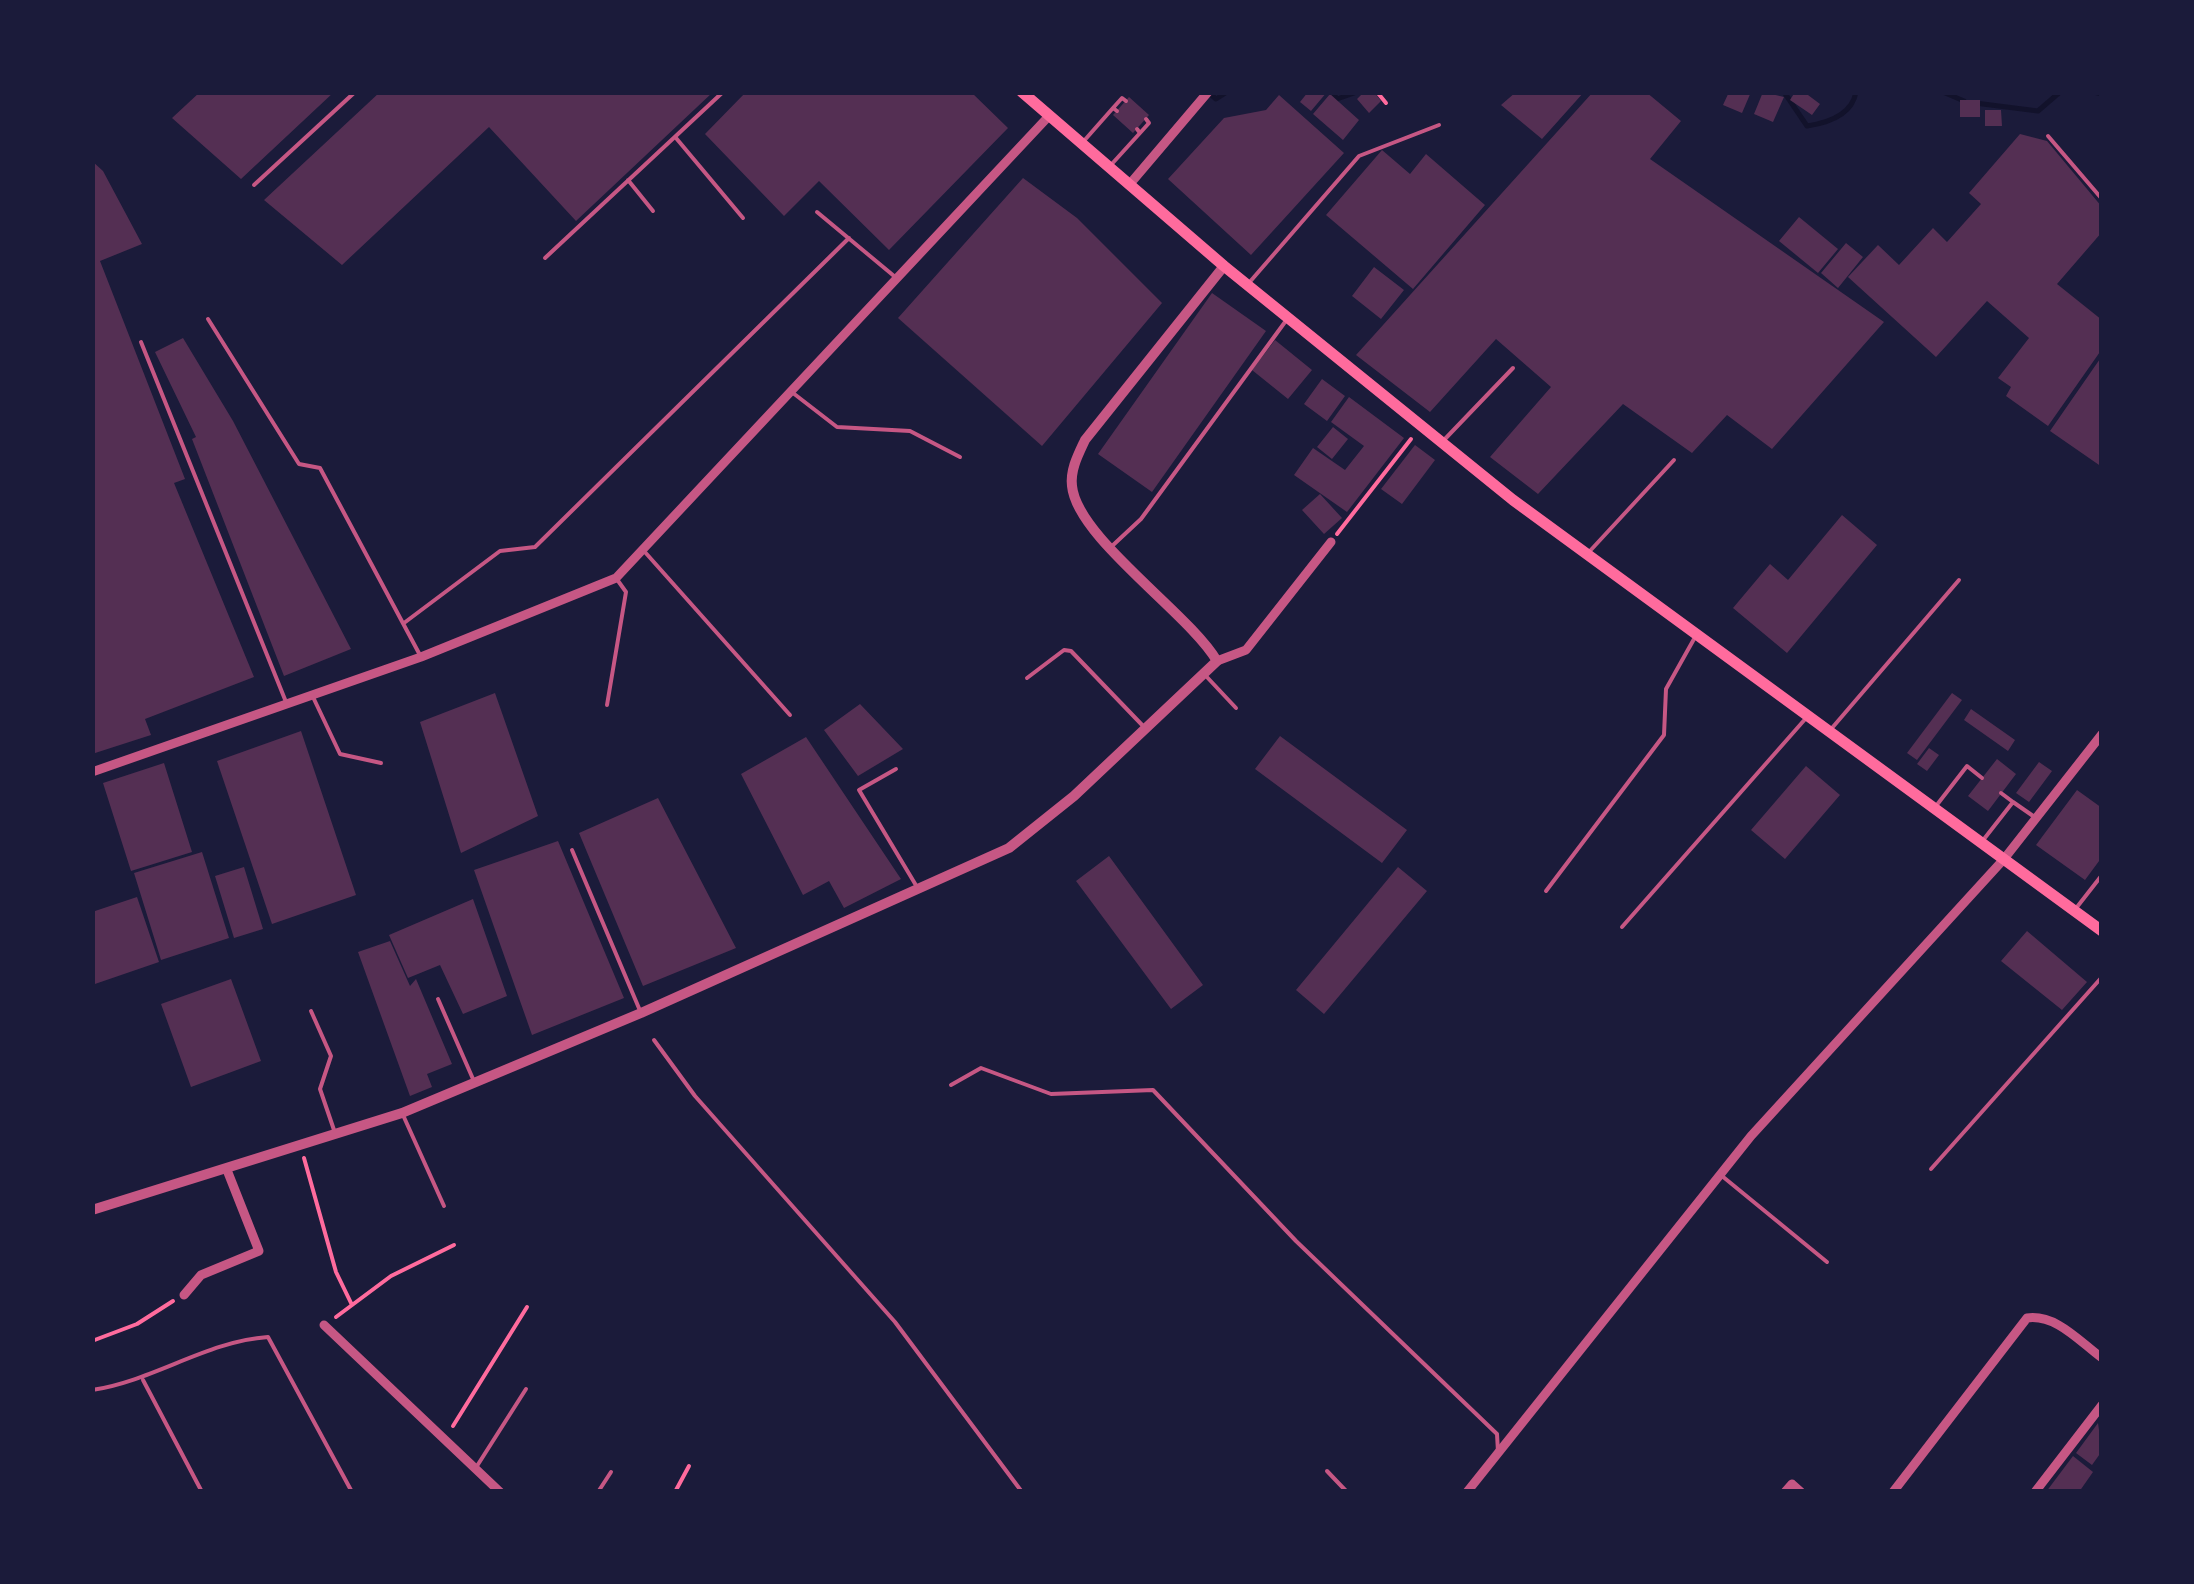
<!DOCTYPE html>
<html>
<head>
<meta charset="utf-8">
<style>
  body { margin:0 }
  #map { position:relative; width:2194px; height:1584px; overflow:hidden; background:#1b1b3a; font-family:"PT Sans Narrow",sans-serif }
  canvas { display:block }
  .frame { position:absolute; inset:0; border:95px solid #1b1b3a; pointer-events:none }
</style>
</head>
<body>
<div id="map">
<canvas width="2194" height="1584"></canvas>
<div class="frame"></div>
</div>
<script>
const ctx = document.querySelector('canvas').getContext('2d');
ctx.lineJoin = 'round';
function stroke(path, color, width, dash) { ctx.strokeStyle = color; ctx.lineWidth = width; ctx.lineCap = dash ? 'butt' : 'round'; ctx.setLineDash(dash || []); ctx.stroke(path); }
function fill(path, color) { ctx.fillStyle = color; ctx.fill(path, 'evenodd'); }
const stream = new Path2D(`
  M1332 92 1337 99 1357 92
  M1784 92 1807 126C1827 123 1852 115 1856 92
  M1943 92 1964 101
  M2094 92 2102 94
  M1209 93 1216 99 1227 92
  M1975 103 2038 111 2060 92`);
const building = new Path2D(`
  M200 92H334L241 179 172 118Z
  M380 92H713L576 221 489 127 342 265 264 200Z
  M746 92H971L1008 128 889 250 819 181 784 216 705 134Z
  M1308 92H1327L1311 111 1300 102Z
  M1364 92H1374L1381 101 1369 113 1357 99Z
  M1516 92H1584L1542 139 1501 105Z
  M1593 92H1646L1681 121 1650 159 1884 322 1772 449 1727 415 1692 453 1623 404 1538 494 1490 457 1551 387 1496 339 1430 412 1356 355Z
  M1729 92H1751L1742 113 1723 105Z
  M1763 92 1784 97 1773 122 1754 114Z
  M1795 92H1804L1820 104 1812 115 1790 100Z
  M1330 94 1359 120 1343 140 1313 114Z
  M1279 95 1344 153 1251 255 1168 179 1224 118 1266 110Z
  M1129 97 1149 115 1133 133 1113 115Z
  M1960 100H1980V117H1960Z
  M1985 110H2001L2002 126H1985Z
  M2020 134 2047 141 2102 207V232L2057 284 2102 320V349L2048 426 2006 396 2011 387 1998 378 2029 338 1987 301 1936 357 1848 277 1878 245 1899 265 1933 228 1947 242 1981 204 1969 193Z
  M1382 150 1410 174 1426 154 1485 205 1413 289 1326 215Z
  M92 161 103 171 142 244 100 261 185 479 174 483 254 677 145 719 151 735 92 754Z
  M1023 178 1077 218 1162 303 1042 446 898 318Z
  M1799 217 1838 249 1818 273 1779 241Z
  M1846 243 1863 257 1838 288 1821 273Z
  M1374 267 1404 290 1381 319 1352 296Z
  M1212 293 1266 331 1152 492 1098 454Z
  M183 338 233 421 351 649 284 676 192 439 196 437 155 352Z
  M1275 340 1312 370 1288 399 1252 370Z
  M2102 356V467L2050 431Z
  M1322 379 1345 396 1327 421 1304 404Z
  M1349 397 1404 438 1347 512 1294 475 1313 448 1345 470 1364 446 1331 422Z
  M1333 427 1348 439 1332 459 1317 447Z
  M1415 445 1435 460 1402 504 1381 489Z
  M1320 494 1342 518 1324 534 1302 510Z
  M1842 515 1877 545 1787 653 1733 608 1770 564 1788 580Z
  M495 693 538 816 461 853 420 722Z
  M1952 693 1962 700 1917 760 1907 753Z
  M860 704 903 749 858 776 824 730Z
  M1971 709 2015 740 2008 751 1964 720Z
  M301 731 356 895 272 924 217 761Z
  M1280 736 1407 830 1382 863 1255 769Z
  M806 737 901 879 844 908 829 881 803 895 741 774Z
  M1929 748 1939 755 1927 771 1917 764Z
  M1997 759 2016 774 1988 811 1968 796Z
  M2039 762 2052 771 2029 802 2016 793Z
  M164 763 192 852 131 871 103 783Z
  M1806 766 1840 795 1785 859 1751 830Z
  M2077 790 2102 808V857L2085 880 2036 845Z
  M658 798 736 948 643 986 579 833Z
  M558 841 624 998 532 1035 474 870Z
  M202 852 229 938 161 960 134 873Z
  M1109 856 1203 985 1171 1009 1076 881Z
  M244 867 263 929 234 938 215 876Z
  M1398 867 1427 891 1324 1014 1296 990Z
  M137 897 159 962 92 985V912Z
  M473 899 507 996 463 1014 440 965 408 978 389 935Z
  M2027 931 2087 982 2062 1010 2001 961Z
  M390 941 410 986 416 979 452 1064 427 1074 432 1087 410 1096 358 952Z
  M231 979 261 1061 191 1087 161 1004Z
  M2098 1423 2102 1451 2092 1465 2076 1453Z
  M2073 1456 2093 1472 2079 1492H2046Z`);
const path = new Path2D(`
  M1377 92 1386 103
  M1337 534 1411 439
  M304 1158 336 1272 352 1305
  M336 1317 391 1276 454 1245
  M92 1341 137 1324 173 1301
  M453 1426 527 1307
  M675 1492 689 1466`);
const service = new Path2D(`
  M1113 108 1122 98 1126 101
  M1140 133 1149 123 1146 119
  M2048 136 2102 199
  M676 138 743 218
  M1083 142 1113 108 1117 111
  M1110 166 1140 133 1137 129
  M628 180 653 211
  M254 185 355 92
  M817 212 894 276
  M545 258 723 92
  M1248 284 1359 156 1439 125
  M208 319 299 464 320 468 421 657
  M141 342 286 702
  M793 393 837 427 910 431 960 457
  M1444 440 1513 368
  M1111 547 1141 519 1285 322
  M644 551 790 715
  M1589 552 1674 460
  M404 623 500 551 535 547 849 238
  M1205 675 1236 708
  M1027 678 1064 650 1071 651 1145 728
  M313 697 340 754 381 763
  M607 705 626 592 616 578
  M1832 728 1959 580
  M896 769 859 790 917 887
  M2013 802 2036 818
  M1936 806 1967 766 1982 778
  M1984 839 2013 802 2001 793
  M572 850 641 1013
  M1546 891 1664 735 1666 689 1694 639
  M2077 907 2102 875
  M1622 927 1807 717
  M438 999 473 1079
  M311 1011 331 1056 320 1089 334 1130
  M654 1040 695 1096 895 1322 1022 1492
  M951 1085 981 1068 1051 1094 1153 1090 1296 1241 1497 1434 1498 1452
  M403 1115 444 1206
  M1931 1169 2102 977
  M1722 1176 1827 1262
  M143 1380 202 1492
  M92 1390C153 1381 207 1341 268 1337L352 1492
  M477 1466 526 1389
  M1327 1471 1347 1492
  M598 1492 611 1472`);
const minor = new Path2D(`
  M1129 185 1208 92
  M1217 661 1246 650 1331 542
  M92 772 421 657 616 578 1048 117
  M184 1295 201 1275 259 1251 227 1170
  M324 1325 500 1492
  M1467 1492 1751 1136 2004 859 2102 734
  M1785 1492 1792 1484 1801 1492
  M1893 1492 2027 1318C2056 1314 2079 1341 2102 1358
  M2035 1492 2102 1405`);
const tertiary = new Path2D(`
  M92 1210 402 1113 641 1013 1009 848 1074 796 1217 661C1189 613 1077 538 1072 486 1070 470 1078 455 1085 440L1224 266`);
const secondary = new Path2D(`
  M1022 92 1224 266 1513 500 2102 931`);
stroke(stream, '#12122b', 5);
fill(building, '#542f53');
stroke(path, '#ff6b9d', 4);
stroke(service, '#c65784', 4);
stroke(minor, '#c65784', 9);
stroke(tertiary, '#c65784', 10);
stroke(secondary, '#ff6b9d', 11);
</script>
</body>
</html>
